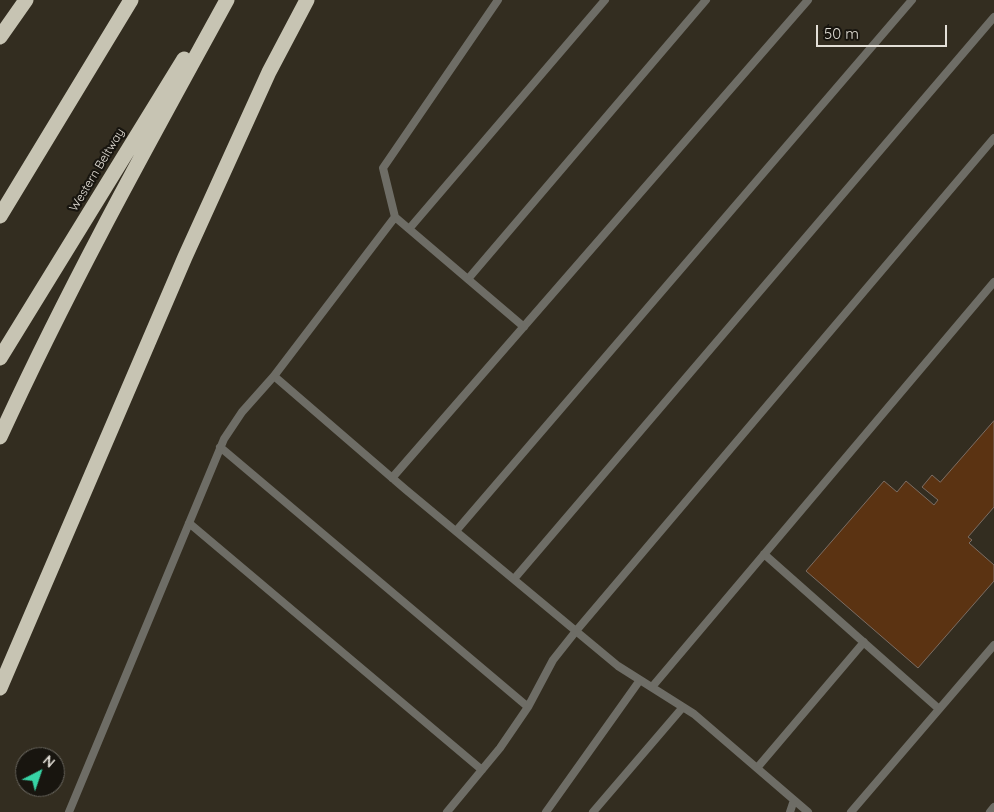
<!DOCTYPE html>
<html>
<head>
<meta charset="utf-8">
<style>
  body { margin:0 }
  #map { position:relative; width:994px; height:812px; overflow:hidden; background:#332d20; font-family:Quicksand,sans-serif }
  canvas { display:block }
  .north { position:absolute; left:15px; top:747px; width:50px; height:50px; box-sizing:border-box; background:#18150f; border:1px solid #69665f; border-radius:50%; rotate:41deg; font-size:14px; font-weight:700; line-height:20px; text-align:center; color:#e3dfd7 }
  .north::after { content:''; display:block; margin:auto; width:18px; height:22px; background:#37d4a6; clip-path:polygon(50% 0,100% 100%,50% 72%,0 100%) }
  .scale { position:absolute; left:816px; top:25px; width:131px; height:22px; box-sizing:border-box; border:2px solid #e3dfd7; border-top:0; padding-left:6px; font-size:15px; line-height:18px; white-space:nowrap; color:#e3dfd7; -webkit-text-stroke:4px #18150f; paint-order:stroke }
</style>
</head>
<body>
<div id="map">
<canvas width="994" height="812"></canvas>
<div class="north">N</div>
<div class="scale">50 m</div>
</div>
<script>
const ctx = document.querySelector('canvas').getContext('2d');
ctx.lineJoin = 'round';
function fill(path, color) { ctx.fillStyle = color; ctx.fill(path, 'evenodd'); }
function stroke(path, color, width, dash) { ctx.strokeStyle = color; ctx.lineWidth = width; ctx.lineCap = dash ? 'butt' : 'round'; ctx.setLineDash(dash || []); ctx.stroke(path); }
function label(font, color, halo, rows, align = 'center') {
  ctx.font = font + ' Quicksand,sans-serif'; ctx.lineWidth = 4.5; ctx.setLineDash([]); ctx.textBaseline = 'middle'; ctx.strokeStyle = halo; ctx.fillStyle = color; for (const [text, x, y, turn = 0] of rows) {
    ctx.save(); ctx.translate(x, y); ctx.rotate((+turn || 0) * Math.PI / 180); ctx.textAlign = isNaN(turn) ? turn : align; if (halo) ctx.strokeText(text, 0, 0); ctx.fillText(text, 0, 0); ctx.restore();
  }
}
const building = new Path2D(`
  M994 421V507L968 537 972 540 969 543 994 565V581L918 668 806 571 884 481 897 492 906 481 934 505 938 500 922 487 932 475 940 482Z`);
const service = new Path2D(`
  M498 0 383 168 395 217 274 376 405 489 618 666 694 714 794 800 790 812
  M395 217 524 327
  M409 229 605 0
  M468 279 706 0
  M220 447 528 707
  M392 478 808 0
  M189 523 482 770
  M456 531 912 0
  M764 554 939 709
  M514 579 994 17
  M652 687 994 282
  M757 768 864 642
  M794 800 808 812
  M69 812 224 439 242 412 274 376
  M447 812 500 748 528 707 553 660 576 631 994 138
  M546 812 640 680
  M593 812 683 707
  M851 812 994 645
  M990 812 994 807`);
const motorway = new Path2D(`
  M0 37 26 0
  M0 216 131 0
  M0 358 184 59
  M0 437C68 288 148 144 227 0
  M0 688 185 257 269 72 307 0`);
const streetNames = [
  ["Western Beltway",97,170,-59]
];
fill(building, '#5b3312');
stroke(building, '#7c6d63', 1);
stroke(service, '#6e6d66', 8);
stroke(motorway, '#c7c4b3', 15);
label('12px', '#e3dfd7', '#18150f', streetNames);
</script>
</body>
</html>
